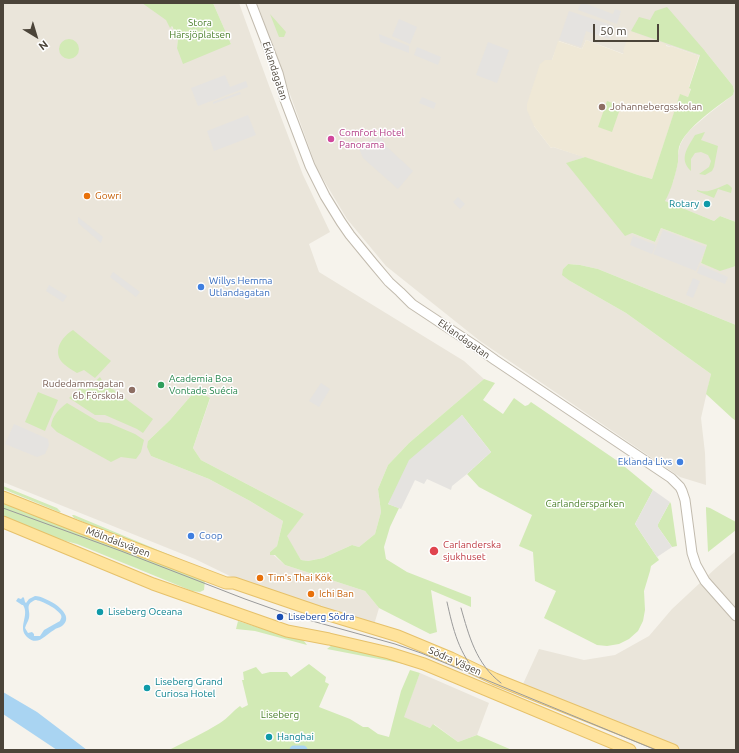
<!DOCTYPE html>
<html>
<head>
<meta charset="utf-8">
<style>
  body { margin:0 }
  #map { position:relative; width:739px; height:753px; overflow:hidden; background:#f6f3ec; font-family:Ubuntu,sans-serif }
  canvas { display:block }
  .frame { position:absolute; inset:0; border:4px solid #4b4439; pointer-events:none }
  .north { position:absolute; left:16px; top:16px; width:40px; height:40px; -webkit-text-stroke:3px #fff; paint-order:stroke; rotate:142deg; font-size:11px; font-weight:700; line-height:16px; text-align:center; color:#4b4439 }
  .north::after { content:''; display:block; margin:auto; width:14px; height:18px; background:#4b4439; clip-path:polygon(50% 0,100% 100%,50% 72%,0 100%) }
  .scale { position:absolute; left:593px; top:24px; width:66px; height:18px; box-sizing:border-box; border:2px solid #4b4439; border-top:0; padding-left:5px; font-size:12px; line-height:14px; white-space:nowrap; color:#4b4439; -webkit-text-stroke:3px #fff; paint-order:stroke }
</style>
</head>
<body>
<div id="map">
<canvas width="739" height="753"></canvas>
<div class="frame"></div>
<div class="north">N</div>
<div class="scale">50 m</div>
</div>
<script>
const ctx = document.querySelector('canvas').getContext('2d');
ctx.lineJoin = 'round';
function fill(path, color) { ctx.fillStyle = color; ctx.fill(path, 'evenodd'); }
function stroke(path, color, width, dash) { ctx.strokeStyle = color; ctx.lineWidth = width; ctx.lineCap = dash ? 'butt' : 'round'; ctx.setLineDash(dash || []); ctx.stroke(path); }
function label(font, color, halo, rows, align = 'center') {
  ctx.font = font + ' Ubuntu,sans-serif'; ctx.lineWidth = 3; ctx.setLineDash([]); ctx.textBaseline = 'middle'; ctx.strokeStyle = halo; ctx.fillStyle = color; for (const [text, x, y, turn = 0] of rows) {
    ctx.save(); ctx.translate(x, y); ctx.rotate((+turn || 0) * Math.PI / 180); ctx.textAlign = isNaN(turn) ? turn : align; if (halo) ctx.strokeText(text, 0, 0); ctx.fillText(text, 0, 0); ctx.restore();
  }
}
const residential = new Path2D(`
  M3 3H143L167 18 178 38 177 48 231 44 213 3H239L268 83 303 175 330 232 309 244 319 272 464 361 484 379 409 443 388 465 378 489 381 512 375 534 359 547 352 545 323 558 308 561 301 560 286 536 304 514 201 460 193 448 210 399 196 390 170 420 148 441 151 456 209 479 250 501 283 521 277 546 270 552 285 565 365 591 379 608 374 625 236 579 195 559 3 482Z
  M257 3H736V222L720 216 714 221 664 201 673 182 678 162V155L680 145 685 136 692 128 711 112 733 95 734 91 733 86 705 51 699 56 671 46V47L666 45V44L624 52V54L586 40 582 49 559 41 552 60H548L534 126 551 148 553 147 585 157 567 163 632 233 655 242 661 228 708 245 701 263 720 270 736 266V325L598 269 580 265 568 264 563 269 570 281 626 313 711 374 701 418 705 453 706 485 680 477 480 341 386 266 347 219 317 169Z
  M736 551V750H681L523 684 539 649 584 660 615 655 649 636 672 609 716 568Z
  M420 673 489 703 477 735 458 742 434 724 430 728 403 717Z`);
const education = new Path2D(`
  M630 31 666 44V46L671 47V46L699 56 689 87 691 88 688 97 680 95 652 179 638 175 553 147 551 148 534 126 527 110V104L540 64 545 60H552L558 41 582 49 586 40 623 54 624 52 623 51Z`);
const green = new Path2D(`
  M142 3H213L231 44 183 64 177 48 178 38 172 26 170 28 166 20Z
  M667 7 705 51 733 86 734 91 733 95C718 106 685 128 679 147 678 152 678 157 678 162 676 173 671 191 665 201L714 221 720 216 736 222V266L720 271 701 263 707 245 661 228 655 242 632 233 625 236 566 163 585 157 638 175 652 179 680 94 688 97 691 89 689 88 700 55 631 31 639 17 650 20 655 11Z
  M270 14 286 32 284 37H279Z
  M59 49a10 10 0 1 1 20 0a10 10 0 1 1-20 0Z
  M607 101 621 106 612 132 598 127Z
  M705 132 701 140 718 146 714 167 712 171 705 175 699 174 709 167 711 161 708 155 701 152 695 153 691 159V171C678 159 688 147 695 135Z
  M727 184 729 185 732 188 731 193 718 189 714 198 697 191V190C708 194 717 188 727 184Z
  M568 264 580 265 598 269 736 325V421L732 418 706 394 711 374 626 313 570 281 562 275 563 269Z
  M73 330 111 361 95 378 84 370 77 373C72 370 64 365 61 361 53 349 63 336 73 330Z
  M100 377 103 382 153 419 143 433 137 429 105 415H95L69 398 80 388 86 390Z
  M484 379 495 383 483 400 503 414 514 398 525 406 528 405 531 402 619 462 653 490 635 524 659 560 651 566 650 571 644 591 645 610 643 621 638 631 629 639 619 644 607 646 597 645 544 618 556 591 535 581 533 552 519 546 532 515 479 487 467 474 491 452 462 415 388 504 399 508 390 527 384 547 386 559 407 572 471 597V607L431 590 437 632 430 634 379 608 365 591 285 565 275 555H270V552L277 546 283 521 250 501 209 479 151 456 147 447 148 441 170 420 196 390 210 398 193 448 201 460 304 514 287 536 301 560 308 561 323 558 352 545 359 547 375 534 381 512 378 489 388 465 409 443Z
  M38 392 58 400 45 431 25 422Z
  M67 403 99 422 109 423 135 434 144 440 141 452 136 459 121 457 111 462 57 432 51 426C52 416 59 409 67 403Z
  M3 486 57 508 61 512H59L3 489Z
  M3 502 205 580 204 590 200 592 192 591 77 544 62 540 3 518Z
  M670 502 671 504 677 546 672 547 658 527V524Z
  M706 507 710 508 736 522V530L708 552 706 510Z
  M72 515H74L189 563 110 534 79 520 74 518Z
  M238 621 282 635 301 639 304 641 307 645 255 631 236 629Z
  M332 645 370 651 410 665 327 649Z
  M309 664 326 677 325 682 329 684 319 707 350 719 363 727H368L378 734 389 737 401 691 410 670 420 673 404 717 430 728 433 724 458 742 477 735 512 750H169C186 741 204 733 220 723 228 718 233 711 240 706L242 708 248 705 242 680H244L243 672 256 667 262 674 270 672H287L291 677Z`);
const parking = new Path2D(`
  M581 3H584L613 14 615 9 621 11 617 24 578 10Z
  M569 11 614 26 609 39 586 31 581 47 559 40Z
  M399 19 417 27 410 44 392 36Z
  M379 34 409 46V53L380 42Z
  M488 42 509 50 497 83 476 75Z
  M417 47 441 57 438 65 414 55Z
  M225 75 230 87 246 81 248 87 198 106 191 88Z
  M240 92 241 94 213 104V102Z
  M422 97 436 103 434 109 419 103Z
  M248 115 256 135 214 151 207 131Z
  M382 136 385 145 388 148 413 171 398 189 363 158 358 146Z
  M458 197 465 204 460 209 453 202Z
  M78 217 103 237 101 243 78 223Z
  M663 230 706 247 696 271 653 254Z
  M633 236 656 245 652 254 630 245Z
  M700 265 728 277 725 284 697 273Z
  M113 272 140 292 136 297 110 277Z
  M693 278 700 281 693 298 686 295Z
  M49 285 67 296 63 302 46 291Z
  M321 383 330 389 319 407 309 401Z
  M462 415 491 452 467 474 452 486 451 490 427 479 424 484 415 480 401 509 388 504 409 460Z
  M14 424 48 439 49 445 45 454 37 457 5 444Z
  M653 490 670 502 658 524V527L672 547 657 557 635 524Z`);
const water = new Path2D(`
  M35 596C41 596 50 601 55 604 62 609 72 618 62 626 59 628 56 628 54 630 45 635 38 647 27 637 17 627 30 616 23 605H22L16 601 18 598 21 599 23 597 24 598 25 602 26 603 29 599ZM35 600C41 600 58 609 61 615 62 618 61 618 60 621L44 630 40 636H34V634L32 632 28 633 25 628C26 624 28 622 29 618 31 610 24 605 35 600Z
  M3 692 37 712 87 750H57L3 714Z`);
const canal = new Path2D(`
  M294 750H303`);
const minor = new Path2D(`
  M251 3 278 73 285 100 310 166 325 196 341 222 350 235 373 263 389 282 400 292 412 304 474 345 495 360 671 478 680 487 682 491 685 500 692 553 696 565 705 581 736 616`);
const major = new Path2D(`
  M3 497 79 527 226 583H234L319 612 398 636 451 658 495 679 673 750
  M3 522 153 584 287 631 329 639 389 653 424 664 630 750`);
const tram = new Path2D(`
  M3 508 121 551 245 599 287 614 395 644 421 653 656 750
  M447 602C453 629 459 655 479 675
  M461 608C469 636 476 664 501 683`);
const markers = [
  [602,107,4,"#8d6e63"],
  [331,139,4,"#d1479c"],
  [87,196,4,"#e8710a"],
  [707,204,4,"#0f9aa8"],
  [201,287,4,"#3f7fe0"],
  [161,385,4,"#2e9e5b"],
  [132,390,4,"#8d6e63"],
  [680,462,4,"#3f7fe0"],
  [191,536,4,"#3f7fe0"],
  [434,551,5,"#e0444e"],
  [260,578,4,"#e8710a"],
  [311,594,4,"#e8710a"],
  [100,612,4,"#0f9aa8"],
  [280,617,4,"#1a4fb4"],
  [147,688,4,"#0f9aa8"],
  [269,737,4,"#0f9aa8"]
];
const parkNames = [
  ["Stora",200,23],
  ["Härsjöplatsen",200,35],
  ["Carlandersparken",585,504],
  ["Liseberg",280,715]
];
const streetNames = [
  ["Eklandagatan",275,71,72],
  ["Eklandagatan",464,339,35],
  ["Mölndalsvägen",118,542,21],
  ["Södra Vägen",455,661,24]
];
const educationNames = [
  ["Johannebergsskolan",610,107],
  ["Rudedammsgatan",124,384,"right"],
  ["6b Förskola",124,396,"right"]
];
const hotelNames = [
  ["Comfort Hotel",339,133],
  ["Panorama",339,145]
];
const foodNames = [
  ["Gowri",95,196],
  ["Tim's Thai Kök",268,578],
  ["Ichi Ban",319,594]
];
const cultureNames = [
  ["Rotary",699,204,"right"],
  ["Liseberg Oceana",108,612],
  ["Liseberg Grand",155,682],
  ["Curiosa Hotel",155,694],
  ["Hanghai",277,737]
];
const shopNames = [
  ["Willys Hemma",209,281],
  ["Utlandagatan",209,293],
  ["Eklanda Livs",672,462,"right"],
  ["Coop",199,536]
];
const leisureNames = [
  ["Academia Boa",169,379],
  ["Vontade Suécia",169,391]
];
const healthNames = [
  ["Carlanderska",443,545],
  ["sjukhuset",443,557]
];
const transitNames = [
  ["Liseberg Södra",288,617]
];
fill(residential, '#eae5da');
fill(education, '#efe8d6');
fill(green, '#d2eab5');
fill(parking, '#e5e3e0');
fill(water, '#a9d4f2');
stroke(canal, '#a9d4f2', 9);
stroke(minor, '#c2bbae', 11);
stroke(major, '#e6c16a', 13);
stroke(minor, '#fff', 9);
stroke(major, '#ffe39c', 11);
stroke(tram, '#9a9a9a', 1);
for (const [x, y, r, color] of markers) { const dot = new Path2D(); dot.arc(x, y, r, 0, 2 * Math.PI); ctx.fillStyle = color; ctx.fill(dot); stroke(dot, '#fff', 1.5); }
label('10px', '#4a7f2a', '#fff', parkNames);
label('10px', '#4b4439', '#fff', streetNames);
label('10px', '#785e54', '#fff', educationNames, 'left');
label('10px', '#b23c85', '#fff', hotelNames, 'left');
label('10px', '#c56008', '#fff', foodNames, 'left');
label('10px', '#0d838f', '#fff', cultureNames, 'left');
label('10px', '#366cbe', '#fff', shopNames, 'left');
label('10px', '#27864d', '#fff', leisureNames, 'left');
label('10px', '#be3a42', '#fff', healthNames, 'left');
label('10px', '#164399', '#fff', transitNames, 'left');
</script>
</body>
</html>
